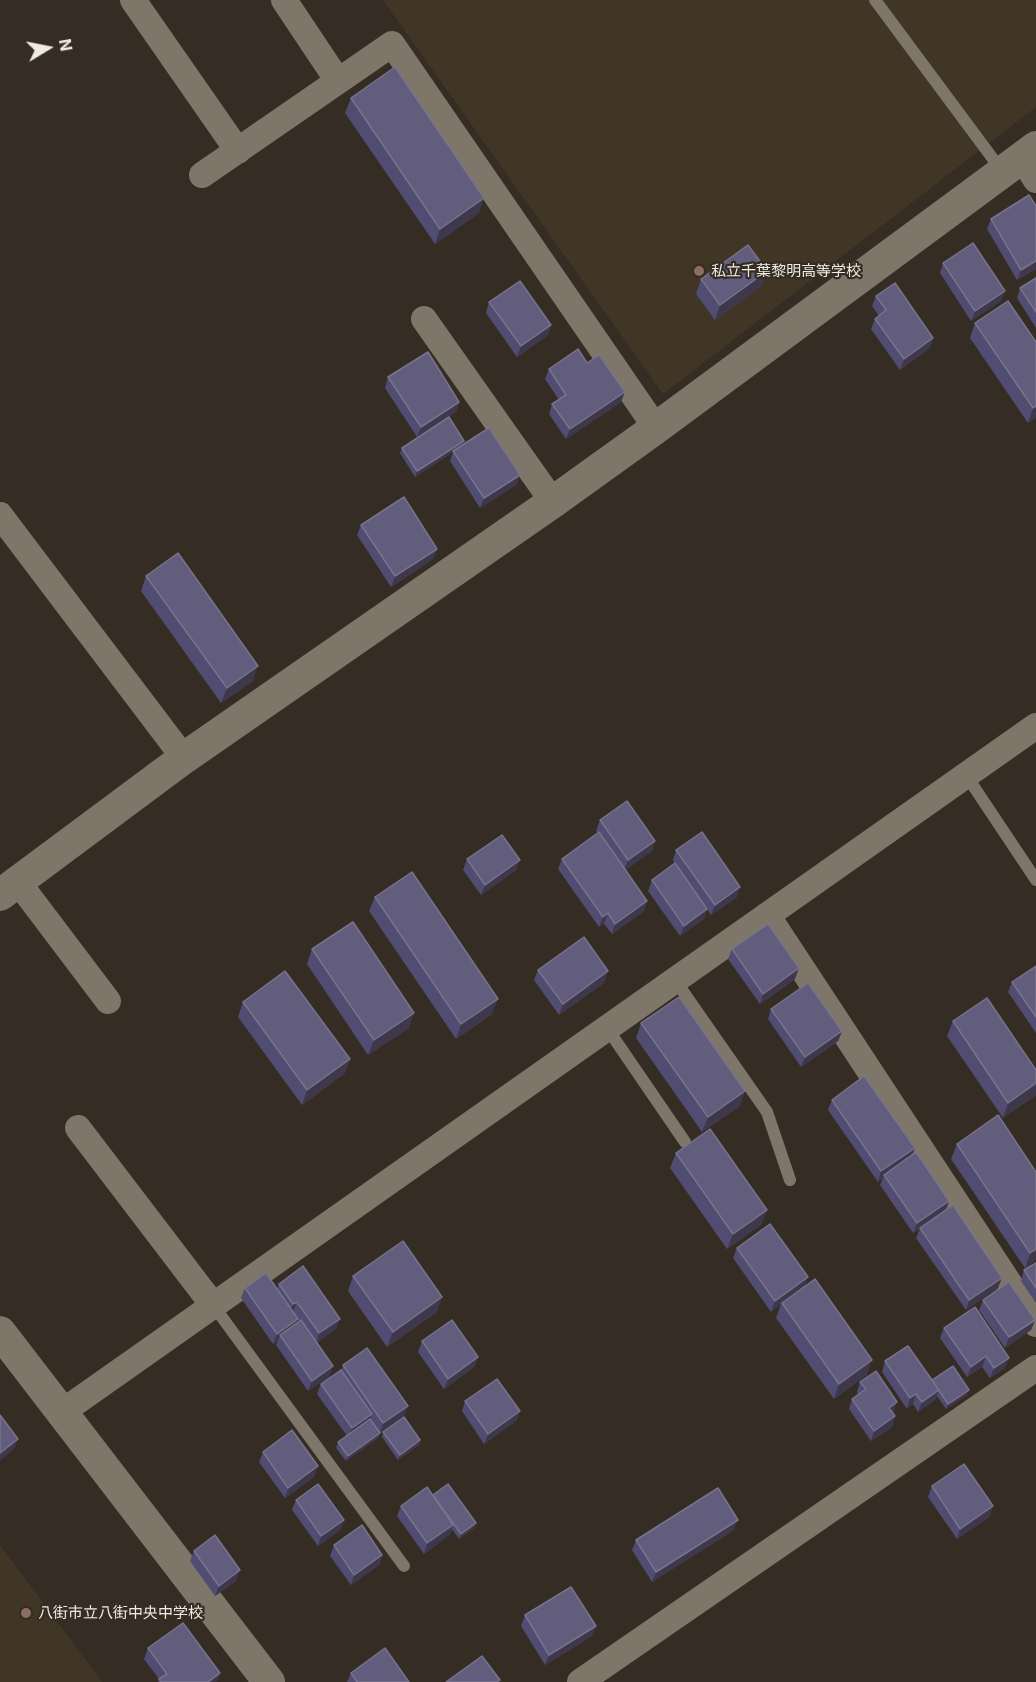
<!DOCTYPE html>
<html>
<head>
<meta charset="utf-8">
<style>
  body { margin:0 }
  #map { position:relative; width:1036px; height:1682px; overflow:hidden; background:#352d23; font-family:Inter,sans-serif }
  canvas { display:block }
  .north { position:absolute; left:18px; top:18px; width:60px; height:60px; -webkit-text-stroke:4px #352d23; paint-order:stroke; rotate:80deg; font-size:16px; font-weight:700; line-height:24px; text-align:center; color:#f0eae4 }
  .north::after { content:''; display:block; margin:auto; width:21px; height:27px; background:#f0eae4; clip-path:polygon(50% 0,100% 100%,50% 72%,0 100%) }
</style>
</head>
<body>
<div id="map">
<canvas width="1036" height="1682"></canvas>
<div class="north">N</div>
</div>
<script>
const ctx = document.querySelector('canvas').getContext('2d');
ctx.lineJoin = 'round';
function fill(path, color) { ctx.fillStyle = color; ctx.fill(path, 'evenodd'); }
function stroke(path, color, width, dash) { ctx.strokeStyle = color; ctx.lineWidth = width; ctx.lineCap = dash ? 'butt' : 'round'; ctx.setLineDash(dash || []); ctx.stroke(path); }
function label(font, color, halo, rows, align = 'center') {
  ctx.font = font + ' Inter,"Noto Sans JP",sans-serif'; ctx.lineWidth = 4.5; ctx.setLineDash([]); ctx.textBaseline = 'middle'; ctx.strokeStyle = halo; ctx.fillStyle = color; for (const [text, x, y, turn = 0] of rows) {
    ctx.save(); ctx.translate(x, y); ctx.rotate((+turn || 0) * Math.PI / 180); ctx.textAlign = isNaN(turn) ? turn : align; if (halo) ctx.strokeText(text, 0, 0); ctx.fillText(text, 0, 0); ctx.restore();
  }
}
const built = new Path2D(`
  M383 0H1036V107L663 394Z
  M0 1545 102 1682H0Z`);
const service = new Path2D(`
  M875 0 1002 171
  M966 775 1036 880
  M675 980 767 1112 790 1180
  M607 1028 685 1142
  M213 1305 404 1566`);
const minor = new Path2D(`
  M133 0 238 151
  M284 0 338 81
  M1022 158 1036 180
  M202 175 392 44 656 428
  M424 319 553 502
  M0 515 184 758
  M18 882 108 1001
  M767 915 1036 1324
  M78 1128 213 1305
  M62 1412 1036 726
  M580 1682 1036 1368`);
const tertiary = new Path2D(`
  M0 895 184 758 553 502 656 428 1036 147
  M0 1332 269 1682`);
const wall = new Path2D(`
  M351 98 479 213 435 244 345 113Z
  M1036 206V269L1017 280 987 229 991 219Z
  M943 263 1001 301 971 321 940 273Z
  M767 271 761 286 715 320 696 294 701 279Z
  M1036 278V328L1017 298 1020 288Z
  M876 296 933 338 930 348 900 370 871 329 875 319 879 316 872 306Z
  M489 302 551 325 548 335 517 357 486 313Z
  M975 323 1036 342V417L1028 423 970 338Z
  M587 363 621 402 566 439 549 414 552 404 559 400 545 379 549 369Z
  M388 377 459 402 456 412 417 437 385 388Z
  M464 441 462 445 520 475 516 485 480 508 450 461 453 452 415 477 400 453 402 448Z
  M361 525 437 549 433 559 391 587 357 535Z
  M146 576 253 681 221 703 141 591Z
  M600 820 655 841 652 851 625 870 647 901 644 911 612 934 604 924 599 927 558 869 562 859 598 833 596 831Z
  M676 850 737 897 711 915 707 909 704 919 680 936 648 891 652 880 675 864 673 860Z
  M467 859 516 870 481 895 463 870Z
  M375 897 492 1014 456 1039 369 911Z
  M312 949 409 1028 368 1055 307 964Z
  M732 949 795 979 760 1004 728 959Z
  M1036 966V1033L1008 992 1012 982Z
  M538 970 605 982 559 1015 534 980Z
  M243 1002 350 1059 344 1074 302 1105 238 1017Z
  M771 1009 842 1031 838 1041 801 1067 768 1019Z
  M953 1021 1036 1070V1095L1003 1118 947 1036Z
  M641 1023 740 1106 702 1132 636 1038Z
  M832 1100 915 1148 912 1155 946 1210 998 1288 966 1310 916 1238 920 1229 913 1233 880 1185 883 1178 878 1182 828 1110Z
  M957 1144 1036 1172V1260L1025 1268 951 1159Z
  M676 1153 767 1210 761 1225 727 1249 670 1168Z
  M737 1248 805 1286 867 1375 834 1399 776 1318 781 1304 771 1312 733 1258Z
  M1036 1263V1303L1021 1281 1024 1270Z
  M353 1276 437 1312 387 1347 348 1291Z
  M279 1284 336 1329 317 1342 330 1376 308 1391 276 1345 278 1341 273 1344 241 1298 245 1288 277 1289ZM293 1312 299 1321 296 1324Z
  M983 1300 1035 1320 1031 1330 1005 1348 979 1310Z
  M944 1328 1005 1368 990 1378 982 1367 967 1377 940 1338Z
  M422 1341 478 1357 474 1367 444 1389 418 1352Z
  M885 1361 932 1380 967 1395 946 1409 937 1396 935 1400 918 1412 913 1404 907 1409 882 1372Z
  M343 1365 404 1416 380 1433 378 1438 346 1461 336 1448 338 1442 347 1436 317 1394 321 1384 341 1370Z
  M860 1382 894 1412 893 1413 895 1416 892 1427 871 1441 849 1409 852 1399 858 1395 857 1392Z
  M465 1401 520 1411 516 1421 484 1444 462 1411Z
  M383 1432 420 1440 419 1445 398 1460 382 1437Z
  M263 1452 314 1477 285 1498 259 1462Z
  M932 1486 993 1506 989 1517 957 1539 928 1497Z
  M433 1495 476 1523 474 1528 459 1539 452 1529 449 1535 424 1554 397 1516 401 1506 433 1496Z
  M296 1500 344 1520 340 1530 318 1546 292 1510Z
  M734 1530 652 1582 632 1550 636 1540Z
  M334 1545 382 1555 379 1565 351 1585 330 1556Z
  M194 1551 236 1581 215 1596 190 1561Z
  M525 1615 592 1636 545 1665 521 1626Z
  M148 1648 220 1673 216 1682H158L159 1679 144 1659Z
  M351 1673 409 1682H347Z`);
const shadedWall = new Path2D(`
  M484 198 479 213 435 244 440 229Z
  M1036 261V269L1017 280 1021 270Z
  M767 271 761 286 715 320 720 305Z
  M1005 291 1001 301 971 321 975 311Z
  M551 325 548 335 517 357 521 346Z
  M933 338 930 348 900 370 904 359Z
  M625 392 621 402 566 439 570 429Z
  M459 402 456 412 417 437 421 427Z
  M1036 406V417L1028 423 1033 408Z
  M464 441 462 446 415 477 417 471Z
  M520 475 516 485 480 508 484 498Z
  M437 549 433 559 391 587 395 576Z
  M258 666 253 681 221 703 227 688Z
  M655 841 652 851 624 870 628 860Z
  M520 860 516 870 481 895 485 885Z
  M740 887 737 897 711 915 715 905Z
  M647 901 644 911 612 934 615 924Z
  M707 909 704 919 680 936 684 926Z
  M608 913 604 924 599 927 603 917Z
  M799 968 795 979 760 1004 763 994Z
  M608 971 605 982 559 1015 563 1004Z
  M498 999 492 1014 456 1039 461 1024Z
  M414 1013 409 1028 368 1055 374 1040Z
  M842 1031 838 1041 801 1067 805 1057Z
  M350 1059 344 1074 302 1105 307 1090Z
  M1036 1083V1095L1003 1118 1008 1103Z
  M745 1091 740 1106 702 1132 708 1117Z
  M915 1148 911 1159 884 1175 883 1178 878 1182 881 1171Z
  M949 1201 946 1211 913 1233 917 1223Z
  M767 1210 761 1225 727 1249 733 1234Z
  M1036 1249V1260L1025 1268 1030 1253Z
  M808 1277 805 1288 782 1303 781 1304 771 1312 775 1301Z
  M1002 1278 998 1288 966 1310 969 1300Z
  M442 1297 437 1312 387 1347 393 1332Z
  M297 1302 293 1312 289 1314 293 1304Z
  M298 1319 294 1329 280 1335 278 1341 273 1344 277 1334Z
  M340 1319 336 1329 316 1344 319 1333Z
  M1035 1320 1031 1330 1005 1348 1009 1337Z
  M986 1356 982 1367 967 1377 971 1367Z
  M478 1357 474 1367 444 1389 448 1379Z
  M1009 1358 1005 1368 990 1378 994 1368Z
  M872 1360 867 1375 834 1399 839 1384Z
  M333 1366 330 1376 308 1391 312 1381Z
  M939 1390 935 1400 918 1412 922 1402Z
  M969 1390 967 1395 946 1409 948 1404Z
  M916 1394 913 1404 907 1409 910 1398Z
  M897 1402 894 1412 886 1418 889 1408Z
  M408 1406 404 1416 380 1433 378 1438 346 1461 348 1456 380 1433 383 1423Z
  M520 1411 516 1421 484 1444 488 1434Z
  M372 1414 368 1424 348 1438 352 1428Z
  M895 1416 892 1427 871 1441 874 1431Z
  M18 1439 14 1449 0 1461V1453Z
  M420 1440 419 1445 398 1460 400 1455Z
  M318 1466 314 1477 285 1498 288 1488Z
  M993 1506 989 1517 957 1539 960 1529Z
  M344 1520 340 1530 318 1546 321 1536Z
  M738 1520 734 1530 652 1582 656 1572Z
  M476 1523 474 1528 459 1539 461 1534Z
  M453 1525 449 1535 424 1554 427 1543Z
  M382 1555 379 1565 351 1585 354 1575Z
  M240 1570 236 1581 215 1596 219 1586Z
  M596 1626 592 1636 545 1665 549 1655Z
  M220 1673 216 1682H208Z`);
const building = new Path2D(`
  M395 67 484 198 440 229 351 98Z
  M1029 195 1036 206V261L1021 270 991 219Z
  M973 243 1005 291 975 311 943 263Z
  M748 245 767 271 720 305 701 279Z
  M1036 278V312L1020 288Z
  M520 281 551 325 521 346 489 302Z
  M895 283 933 338 904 359 875 319 886 310 876 296Z
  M1008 301 1036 342V406L1033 408 975 323Z
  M578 349 587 363 599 355 625 392 570 429 552 404 566 395 549 369Z
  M428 352 459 402 421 427 388 377Z
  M449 417 464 441 417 471 402 448Z
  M489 428 520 475 484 498 453 451Z
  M404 497 437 549 395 576 361 525Z
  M178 553 258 666 227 688 146 576Z
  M627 801 655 841 628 860 600 820Z
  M599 832 647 901 615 924 608 913 603 917 562 859Z
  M702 832 740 887 715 905 676 850Z
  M502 835 520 860 485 885 467 859Z
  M675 863 707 909 684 926 652 880Z
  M412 872 498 999 461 1024 375 897Z
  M353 922 414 1013 374 1040 312 949Z
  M768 924 799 968 763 994 732 949Z
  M584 937 608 971 563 1004 538 970Z
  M1036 966V1017L1012 982Z
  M285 971 350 1059 307 1090 243 1002Z
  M808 983 842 1031 805 1057 771 1009Z
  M679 997 745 1091 708 1117 641 1023Z
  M987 998 1036 1070V1083L1008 1103 953 1021Z
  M864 1076 915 1148 881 1171 832 1100Z
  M998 1115 1036 1172V1249L1030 1253 957 1144Z
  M710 1129 767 1210 733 1234 676 1153Z
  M916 1152 949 1201 917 1223 884 1175Z
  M953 1205 1002 1278 969 1300 920 1228Z
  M770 1224 808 1277 775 1301 737 1248Z
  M403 1241 442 1297 393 1332 353 1276Z
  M1036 1263V1288L1024 1270Z
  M303 1266 340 1319 319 1333 297 1302 293 1304 279 1284Z
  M266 1273 298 1319 277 1334 245 1288Z
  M815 1279 872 1360 839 1384 782 1303Z
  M1009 1282 1035 1320 1009 1337 983 1300Z
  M975 1307 1009 1358 994 1368 986 1356 971 1367 944 1328Z
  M301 1320 333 1366 312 1381 280 1335Z
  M452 1320 478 1357 448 1379 422 1341Z
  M908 1346 939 1390 922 1402 916 1394 910 1398 885 1361Z
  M367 1348 408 1406 383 1423 343 1365Z
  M953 1366 969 1390 948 1404 932 1380Z
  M341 1370 372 1414 352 1428 321 1384Z
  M876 1371 897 1402 889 1408 895 1416 874 1431 852 1399 866 1389 860 1382Z
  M497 1379 520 1411 488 1434 465 1401Z
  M0 1415 18 1439 0 1453Z
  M404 1417 420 1440 400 1455 383 1432Z
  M370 1419 380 1433 348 1456 338 1442Z
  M292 1430 318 1466 288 1488 263 1452Z
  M964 1464 993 1506 960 1529 932 1486Z
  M318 1484 344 1520 321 1536 296 1500Z
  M448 1484 476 1523 461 1534 433 1495Z
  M427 1487 453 1525 427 1543 401 1506Z
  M718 1488 738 1520 656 1572 636 1540Z
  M362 1525 382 1555 354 1575 334 1545Z
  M215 1535 240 1570 219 1586 194 1551Z
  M571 1587 596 1626 549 1655 525 1615Z
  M183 1623 220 1673 208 1682H161L159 1679 167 1674 148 1648Z
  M385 1648 409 1682H357L351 1673Z
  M482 1656 500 1680 497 1682H446Z`);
const markers = [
  [699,271,6,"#8d6e63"],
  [26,1613,6,"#8d6e63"]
];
const poiNames = [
  ["私立千葉黎明高等学校",711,271],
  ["八街市立八街中央中学校",38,1613]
];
fill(built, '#413626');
stroke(service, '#7f766a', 12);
stroke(minor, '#7f766a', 26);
stroke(tertiary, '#7f766a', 32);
fill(wall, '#514c71');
fill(shadedWall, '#3f384c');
fill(building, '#625d7d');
stroke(building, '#78738d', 1.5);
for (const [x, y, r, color] of markers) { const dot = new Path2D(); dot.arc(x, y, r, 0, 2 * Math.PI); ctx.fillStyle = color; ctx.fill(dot); stroke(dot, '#352d23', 2); }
label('15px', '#f0eae4', '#352d23', poiNames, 'left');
</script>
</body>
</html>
